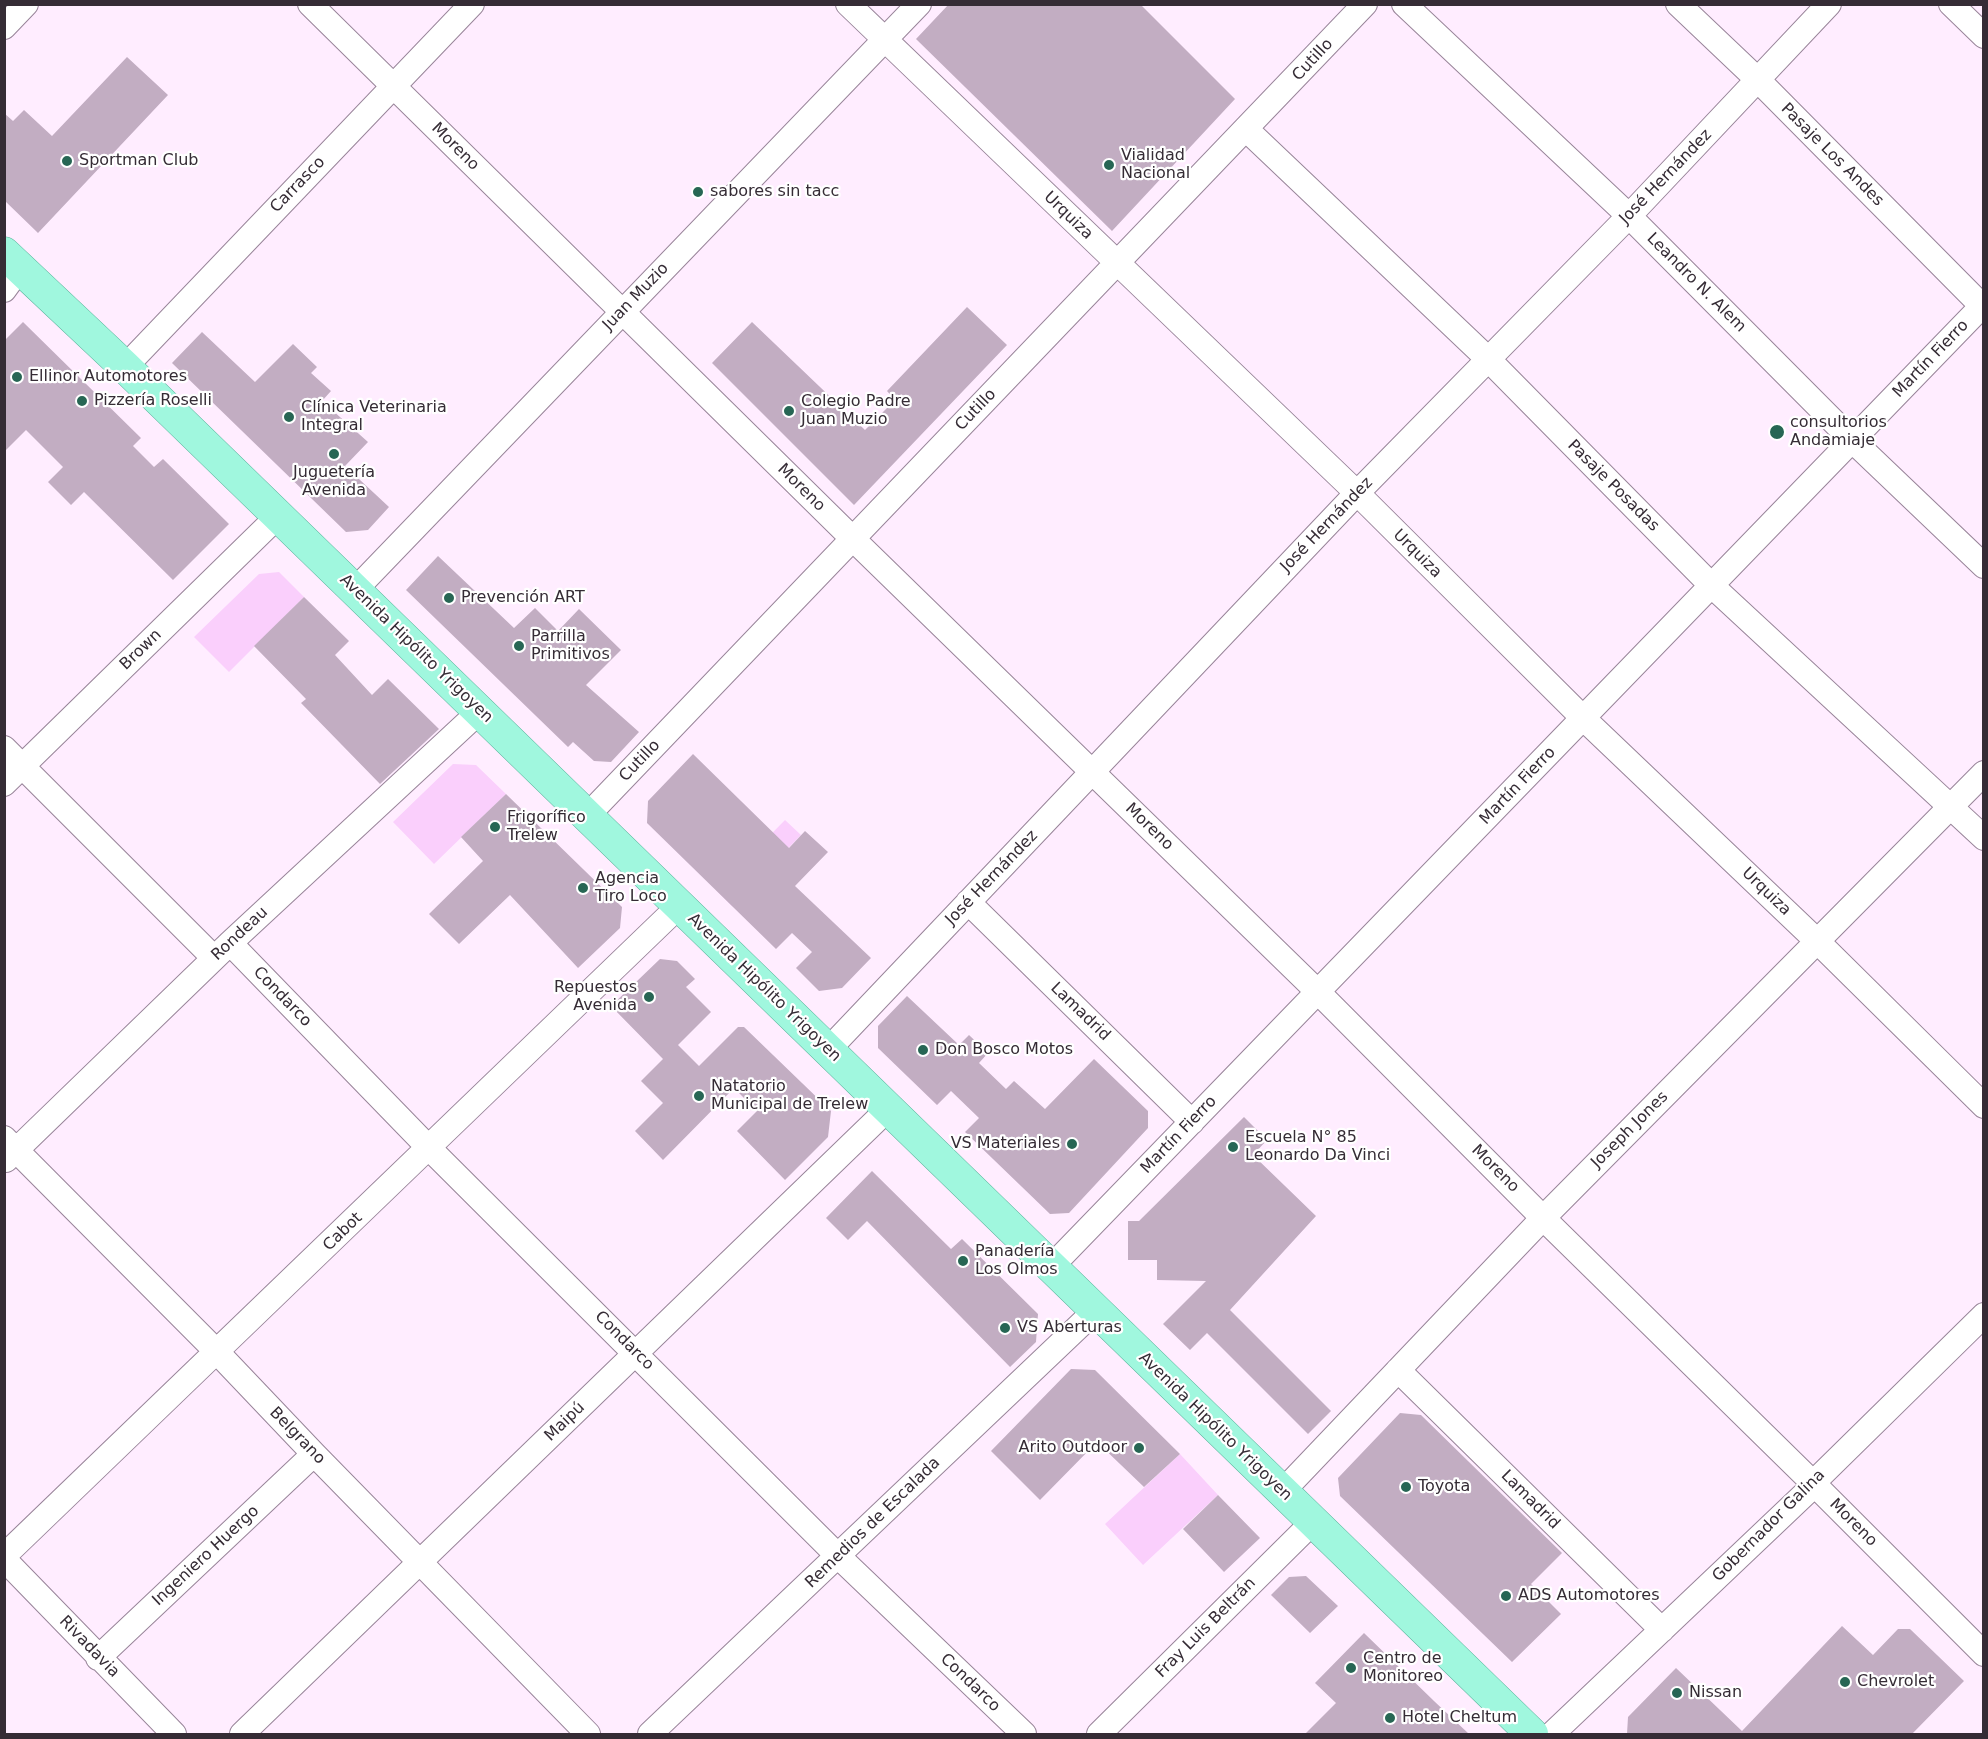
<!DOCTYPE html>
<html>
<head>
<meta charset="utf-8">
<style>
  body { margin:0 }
  #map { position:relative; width:1988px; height:1739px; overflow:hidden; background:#ffedff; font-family:"DejaVu Sans",sans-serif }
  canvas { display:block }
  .frame { position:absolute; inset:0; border:6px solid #352c35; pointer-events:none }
</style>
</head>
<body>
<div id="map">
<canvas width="1988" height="1739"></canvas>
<div class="frame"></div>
</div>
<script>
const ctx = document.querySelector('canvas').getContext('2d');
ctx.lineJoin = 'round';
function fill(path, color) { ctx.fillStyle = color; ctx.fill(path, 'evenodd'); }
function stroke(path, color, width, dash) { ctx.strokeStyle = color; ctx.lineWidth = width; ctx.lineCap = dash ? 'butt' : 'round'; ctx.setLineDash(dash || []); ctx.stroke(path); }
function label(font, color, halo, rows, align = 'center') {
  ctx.font = font + ' "DejaVu Sans",sans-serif'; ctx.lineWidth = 4.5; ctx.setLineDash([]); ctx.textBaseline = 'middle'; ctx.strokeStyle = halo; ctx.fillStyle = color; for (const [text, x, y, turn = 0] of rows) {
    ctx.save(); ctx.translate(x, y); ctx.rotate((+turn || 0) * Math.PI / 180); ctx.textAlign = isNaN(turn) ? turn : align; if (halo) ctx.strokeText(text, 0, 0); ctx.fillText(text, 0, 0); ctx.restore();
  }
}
const green = new Path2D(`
  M279 572 304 597 229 672 194 637 259 574Z
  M453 764 476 765 506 794 434 864 393 822Z
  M785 820 801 835 732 906 716 890Z
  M1180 1454 1218 1495 1143 1565 1105 1524Z`);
const building = new Path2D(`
  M949 4H1140L1235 99 1112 231 916 39Z
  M127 57 168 95 38 233 4 200V113L13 121 24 110 52 136Z
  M967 307 1007 345 854 505 712 363 752 322 865 430 895 400 887 391Z
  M23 322 141 438 133 446 154 467 163 459 229 524 173 580 84 492 71 505 48 482 63 467 26 430 4 452V341Z
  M202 332 255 382 293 344 317 367 311 373 331 391 322 401 368 442 345 466 389 507 368 530 346 532 172 363Z
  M438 556 514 628 535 608 558 631 579 609 621 650 586 685 639 732 611 762 594 761 573 742 568 747 406 590Z
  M304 597 349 641 335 655 372 695 388 679 439 729 380 784 301 703 306 699 254 646Z
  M693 754 789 848 805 831 828 852 795 886 871 958 842 988 819 991 796 968 812 952 792 933 776 949 647 823 648 801Z
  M506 794 622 907 620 928 578 968 510 895 459 944 429 914 483 861 461 837Z
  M660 959 677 961 695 979 686 987 711 1012 678 1045 699 1066 738 1027H744L831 1111 828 1137 785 1180 737 1131 757 1111 734 1088 663 1160 635 1131 663 1103 641 1081 663 1059 611 1006Z
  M907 996 959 1045 969 1035 988 1053 979 1063 1006 1089 1014 1081 1045 1109 1094 1059 1148 1111V1128L1069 1213 1050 1214 965 1132 979 1118 951 1091 937 1105 878 1048V1026Z
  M1244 1117 1267 1140 1253 1155 1316 1216 1230 1310 1331 1411 1308 1434 1207 1333 1190 1350 1163 1324 1206 1281 1157 1280V1260H1128V1221H1139Z
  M872 1171 951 1249 962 1239 1038 1314 1036 1342 1010 1367 867 1221 848 1240 826 1218Z
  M1071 1369 1095 1370 1180 1454 1144 1487 1097 1442 1040 1500 991 1451Z
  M1400 1413 1421 1415 1562 1553 1531 1584 1561 1614 1512 1662 1340 1496 1338 1478Z
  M1218 1495 1260 1538 1224 1572 1183 1529Z
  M1306 1576 1338 1606 1310 1633 1271 1595 1289 1577Z
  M1842 1626 1873 1655 1898 1629H1910L1964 1681 1912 1734H1627L1628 1717 1676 1668 1742 1731Z
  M1364 1633 1434 1701 1469 1734H1305L1336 1703 1315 1683Z`);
const minor = new Path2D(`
  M310 4 853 539 1318 992 1543 1218 1813 1483 1984 1654
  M848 4 1357 493 1583 718 1817 941 1984 1106
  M1404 4 1629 216 1853 441 1984 566
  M1678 4 1758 80 1984 308
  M1951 4 1984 36
  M4 27 26 4
  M1247 130 1488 359 1711 585 1984 838
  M4 290 20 268
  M125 367 472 4
  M355 590 919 4
  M4 748 214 958
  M4 784 278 516
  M587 816 1365 4
  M968 902 1192 1122
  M230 943 429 1148 839 1557 1024 1734
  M828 1050 1357 493 1629 216 1829 4
  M4 1138 217 1352 314 1454 588 1734
  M6 1160 230 943 480 711
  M1051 1267 1984 304
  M1398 1370 1662 1630
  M1282 1492 1543 1218 1984 773
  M4 1556 679 906
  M4 1559 174 1734
  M98 1658 314 1454
  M242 1734 888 1109
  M650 1734 1095 1311
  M1099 1734 1313 1522
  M1552 1734 1809 1490 1813 1483 1984 1315`);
const major = new Path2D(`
  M4 253 125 367 1532 1734`);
const markers = [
  [67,161,6,"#276654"],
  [1109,165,6,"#276654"],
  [698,192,6,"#276654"],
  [17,377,6,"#276654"],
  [82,401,6,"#276654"],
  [789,411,6,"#276654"],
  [289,417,6,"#276654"],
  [1777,432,8,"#276654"],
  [334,454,6,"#276654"],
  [449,598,6,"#276654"],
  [519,646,6,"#276654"],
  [495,827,6,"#276654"],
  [583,888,6,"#276654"],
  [649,997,6,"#276654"],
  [923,1050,6,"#276654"],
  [699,1096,6,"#276654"],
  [1072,1144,6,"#276654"],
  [1233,1147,6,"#276654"],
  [963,1261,6,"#276654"],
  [1005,1328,6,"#276654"],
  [1139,1448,6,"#276654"],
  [1406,1487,6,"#276654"],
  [1506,1596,6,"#276654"],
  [1351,1668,6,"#276654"],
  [1845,1682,6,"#276654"],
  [1677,1693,6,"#276654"],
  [1390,1718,6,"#276654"]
];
const streetNames = [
  ["Cutillo",1313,60,-47],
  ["Moreno",455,147,45],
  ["Pasaje Los Andes",1832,155,45],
  ["José Hernández",1666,177,-46],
  ["Carrasco",298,185,-46],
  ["Urquiza",1068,216,44],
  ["Leandro N. Alem",1696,283,45],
  ["Juan Muzio",636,297,-46],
  ["Martín Fierro",1931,359,-46],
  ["Cutillo",976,410,-46],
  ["Pasaje Posadas",1613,486,45],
  ["Moreno",801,488,45],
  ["José Hernández",1327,525,-46],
  ["Urquiza",1417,554,45],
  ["Avenida Hipólito Yrigoyen",416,649,44],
  ["Brown",141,650,-44],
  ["Cutillo",640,761,-46],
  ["Martín Fierro",1518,786,-46],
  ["Moreno",1149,827,44],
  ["José Hernández",992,878,-46],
  ["Urquiza",1766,892,44],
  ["Rondeau",240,934,-43],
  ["Avenida Hipólito Yrigoyen",764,988,44],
  ["Condarco",282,997,46],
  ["Lamadrid",1080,1012,44],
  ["Joseph Jones",1630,1130,-45],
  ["Martín Fierro",1179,1135,-46],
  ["Moreno",1495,1169,45],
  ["Cabot",343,1232,-44],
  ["Condarco",624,1341,45],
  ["Maipú",565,1422,-44],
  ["Avenida Hipólito Yrigoyen",1215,1427,44],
  ["Belgrano",297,1436,46],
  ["Lamadrid",1530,1500,45],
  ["Remedios de Escalada",873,1523,-44],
  ["Moreno",1853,1523,45],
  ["Gobernador Galina",1769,1526,-45],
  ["Ingeniero Huergo",206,1556,-43],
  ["Fray Luis Beltrán",1206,1628,-45],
  ["Rivadavia",89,1647,46],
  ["Condarco",970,1683,44]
];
const poiNames = [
  ["Vialidad",1121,156],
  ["Nacional",1121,174],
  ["Sportman Club",79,161],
  ["sabores sin tacc",710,192],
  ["Ellinor Automotores",29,377],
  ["Pizzería Roselli",94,401],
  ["Colegio Padre",801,402],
  ["Juan Muzio",801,420],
  ["Clínica Veterinaria",301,408],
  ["Integral",301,426],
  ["consultorios",1790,423],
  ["Andamiaje",1790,441],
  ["Juguetería",334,473,"center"],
  ["Avenida",334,491,"center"],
  ["Prevención ART",461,598],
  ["Parrilla",531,637],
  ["Primitivos",531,655],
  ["Frigorífico",507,818],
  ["Trelew",507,836],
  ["Agencia",595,879],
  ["Tiro Loco",595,897],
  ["Repuestos",637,988,"right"],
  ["Avenida",637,1006,"right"],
  ["Don Bosco Motos",935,1050],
  ["Natatorio",711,1087],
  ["Municipal de Trelew",711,1105],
  ["Escuela N° 85",1245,1138],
  ["Leonardo Da Vinci",1245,1156],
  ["VS Materiales",1060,1144,"right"],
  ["Panadería",975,1252],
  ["Los Olmos",975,1270],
  ["VS Aberturas",1017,1328],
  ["Arito Outdoor",1127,1448,"right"],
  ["Toyota",1418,1487],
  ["ADS Automotores",1518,1596],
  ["Centro de",1363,1659],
  ["Monitoreo",1363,1677],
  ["Chevrolet",1857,1682],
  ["Nissan",1689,1693],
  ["Hotel Cheltum",1402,1718]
];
fill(green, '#facffc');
fill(building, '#c2adc2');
stroke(minor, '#988499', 26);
stroke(major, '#52ad95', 33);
stroke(minor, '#fff', 24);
stroke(major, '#a0f7de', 32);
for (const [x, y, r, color] of markers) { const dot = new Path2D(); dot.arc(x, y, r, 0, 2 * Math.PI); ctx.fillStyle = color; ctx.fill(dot); stroke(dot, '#fff', 2); }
label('16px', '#352c35', '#fff', streetNames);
label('16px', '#352c35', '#fff', poiNames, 'left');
</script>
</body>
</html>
